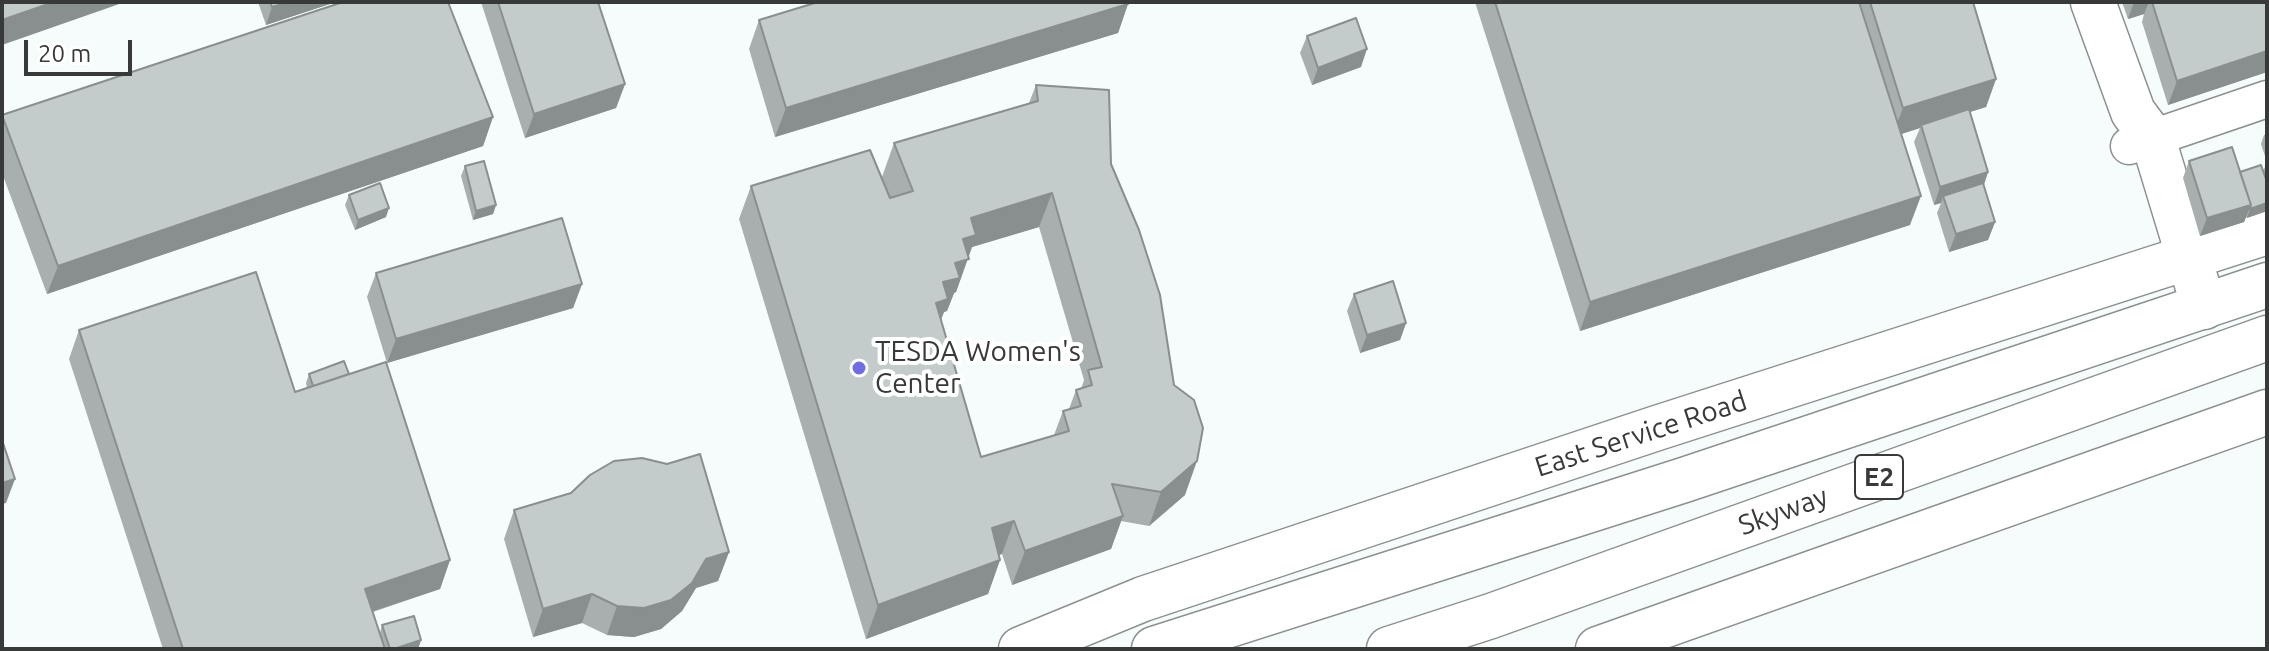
<!DOCTYPE html>
<html>
<head>
<meta charset="utf-8">
<style>
  body { margin:0 }
  #map { position:relative; width:2269px; height:651px; overflow:hidden; background:#f6fcfb; font-family:Ubuntu,sans-serif }
  canvas { display:block }
  .frame { position:absolute; inset:0; border:4px solid #373a39; pointer-events:none }
  .scale { position:absolute; left:24px; top:40px; width:108px; height:36px; box-sizing:border-box; border:4px solid #373a39; border-top:0; padding-left:10px; font-size:24px; line-height:28px; white-space:nowrap; color:#373a39; -webkit-text-stroke:6px #fff; paint-order:stroke }
</style>
</head>
<body>
<div id="map">
<canvas width="2269" height="651"></canvas>
<div class="frame"></div>
<div class="scale">20 m</div>
</div>
<script>
const ctx = document.querySelector('canvas').getContext('2d');
ctx.lineJoin = 'round';
function stroke(path, color, width, dash) { ctx.strokeStyle = color; ctx.lineWidth = width; ctx.lineCap = dash ? 'butt' : 'round'; ctx.setLineDash(dash || []); ctx.stroke(path); }
function fill(path, color) { ctx.fillStyle = color; ctx.fill(path, 'evenodd'); }
function label(font, color, halo, rows, align = 'center') {
  ctx.font = font + ' Ubuntu,sans-serif'; ctx.lineWidth = 8; ctx.setLineDash([]); ctx.textBaseline = 'middle'; ctx.strokeStyle = halo; ctx.fillStyle = color; for (const [text, x, y, turn = 0] of rows) {
    ctx.save(); ctx.translate(x, y); ctx.rotate((+turn || 0) * Math.PI / 180); ctx.textAlign = isNaN(turn) ? turn : align; if (halo) ctx.strokeText(text, 0, 0); ctx.fillText(text, 0, 0); ctx.restore();
  }
}
const minor = new Path2D(`
  M2129 146 2267 99`);
const tertiary = new Path2D(`
  M2093 2 2133 112 2153 139 2204 307`);
const secondary = new Path2D(`
  M1021 649 1143 599 1657 428 2267 232
  M1154 649 1684 480 2267 285`);
const motorway = new Path2D(`
  M1389 649 1491 616 2267 338
  M1598 649 2267 412`);
const wall = new Path2D(`
  M258 2H336L266 25Z
  M481 2H598L625 84 616 108 525 138Z
  M1475 2H1973L1996 79 1986 107 1970 112 1988 172 1984 185 1995 222 1988 240 1949 252 1937 213 1941 203 1934 205 1914 142 1920 128 1901 134 1910 225 1580 331Z
  M2122 2H2267V72L2168 105 2142 22 2144 14 2128 19Z
  M1128 4 1118 33 775 137 749 49 759 20Z
  M1307 36 1361 67 1312 85 1300 53Z
  M1036 85 1111 164 1185 495 1149 526 1121 521 1111 549 1012 585 1002 554 999 555 1000 560 988 594 866 639 739 219 751 186 882 177 894 143 1029 103ZM1039 227 1084 380 1081 389 1076 390 1069 409 1063 411 1054 435 981 457 941 319 944 312 947 311 954 293 956 292 972 247Z
  M2 115 493 117 483 146 47 294 2 173Z
  M2267 134V162L2261 144 2264 135Z
  M2189 161 2240 172 2263 171 2267 163V211L2247 218 2246 217 2244 222 2200 236 2183 178Z
  M465 166 496 205 493 214 473 220 461 176Z
  M349 195 386 217 355 230 345 205Z
  M376 273 582 284 573 308 387 363 367 297Z
  M1354 294 1406 323 1400 340 1360 353 1347 311Z
  M79 330 295 392 307 388 306 383 309 374H349L450 560 440 589 373 612 380 633 382 625 421 640 418 649H163L69 359Z
  M514 510 729 552 718 581 696 588 682 611 661 629 634 637 607 635 582 623 533 637 504 539Z`);
const shadedWall = new Path2D(`
  M54 2H125L2 45V20Z
  M289 2H336L266 25 272 7Z
  M2134 2H2149L2144 14 2128 19Z
  M1128 4 1118 33 775 137 786 108Z
  M1367 49 1361 67 1312 85 1318 68Z
  M2267 51V72L2168 105 2177 81Z
  M1996 79 1986 107 1922 127 1921 125 1920 128 1892 137 1903 108Z
  M625 84 616 108 525 138 534 114Z
  M493 117 483 146 47 294 58 266Z
  M1988 172 1982 190 1943 196 1941 203 1934 205 1940 187Z
  M1052 193 1039 227 972 247 956 292 954 293 947 311 944 312 936 333 924 336 943 282 971 218Z
  M1921 196 1910 225 1580 331 1590 302Z
  M2267 203V211L2247 218 2250 209Z
  M496 205 493 214 473 220 476 211Z
  M2251 205 2244 222 2200 236 2207 218Z
  M389 208 386 217 355 230 358 220Z
  M1995 222 1988 240 1949 252 1956 234Z
  M582 284 573 308 387 363 396 339Z
  M1406 323 1400 340 1360 353 1367 335Z
  M1197 461 1185 495 1149 526 1161 492Z
  M15 479 6 503 2 504V483Z
  M1123 516 1111 549 1012 585 1025 551Z
  M1014 521 1002 554 980 561 992 528Z
  M729 552 718 581 696 588 682 611 661 629 634 637 607 635 617 606 706 559Z
  M450 560 440 589 355 617 365 589Z
  M1000 560 988 594 866 639 878 605Z
  M592 594 582 623 533 637 543 609Z
  M421 640 418 649H394Z`);
const building = new Path2D(`
  M2 2H54L2 20Z
  M270 2H289L272 7Z
  M343 2H448L493 117 58 266 2 115Z
  M498 2H598L625 84 534 114Z
  M818 2H1128V4L786 108 759 20Z
  M1495 2H1859L1921 196 1590 302Z
  M1870 2H1973L1996 79 1903 108Z
  M2152 2H2267V51L2177 81Z
  M1356 18 1367 49 1318 68 1307 36Z
  M1036 85 1109 90 1111 164 1139 230 1160 295 1174 385 1194 400 1203 428 1197 461 1161 492 1112 484 1123 516 1025 551 1014 521 992 528 1000 560 878 605 751 186 870 150 890 198 913 191 894 143 1038 101ZM1052 193 1102 367 1088 370 1092 385 1076 390 1081 406 1063 411 1069 431 981 457 936 303 948 299 943 282 960 278 955 263 969 259 963 239 976 235 971 218Z
  M1969 109 1988 172 1940 187 1921 125Z
  M2232 147 2251 205 2207 218 2189 161Z
  M484 161 496 205 476 211 465 166Z
  M2261 165 2267 182V203L2250 209 2251 205 2240 172Z
  M380 183 389 208 358 220 349 195Z
  M1983 183 1995 222 1956 234 1943 196Z
  M562 218 582 284 396 339 376 273Z
  M256 272 295 392 386 362 450 560 365 589 385 649H183L79 330Z
  M1393 281 1406 323 1367 335 1354 294Z
  M344 361 349 374 313 386 309 374Z
  M2 440 15 479 2 483Z
  M700 454 729 552 706 559 692 583 671 600 644 608 617 606 592 594 543 609 514 510 571 493 590 475 614 461 642 458 667 464Z
  M414 616 421 640 394 649H390L382 625Z`);
const markers = [
  [859,368,8,"#6f6ce6"]
];
const shields = [
  [1879,477,48]
];
const shieldNames = [
  ["E2",1879,477]
];
const poiNames = [
  ["TESDA Women's",875,352],
  ["Center",875,384]
];
const streetNames = [
  ["East Service Road",1641,434,-18],
  ["Skyway",1783,511,-20]
];
stroke(minor, '#8c9190', 39);
stroke(tertiary, '#8c9190', 47);
stroke(secondary, '#8c9190', 47);
stroke(motorway, '#8c9190', 47);
stroke(minor, '#fff', 36);
stroke(tertiary, '#fff', 44);
stroke(secondary, '#fff', 44);
stroke(motorway, '#fff', 44);
fill(wall, '#a9afaf');
fill(shadedWall, '#898e8e');
fill(building, '#c4cbcb');
stroke(building, '#898e8e', 2);
for (const [x, y, r, color] of markers) { const dot = new Path2D(); dot.arc(x, y, r, 0, 2 * Math.PI); ctx.fillStyle = color; ctx.fill(dot); stroke(dot, '#fff', 3); }
for (const [x, y, w] of shields) { const box = new Path2D(); box.roundRect(x - w / 2, y - 22, w, 44, 6); ctx.fillStyle = '#fff'; ctx.fill(box); stroke(box, '#373a39', 2); }
label('bold 26px', '#373a39', null, shieldNames);
label('28px', '#373a39', '#fff', poiNames, 'left');
label('28px', '#373a39', '#fff', streetNames);
</script>
</body>
</html>
